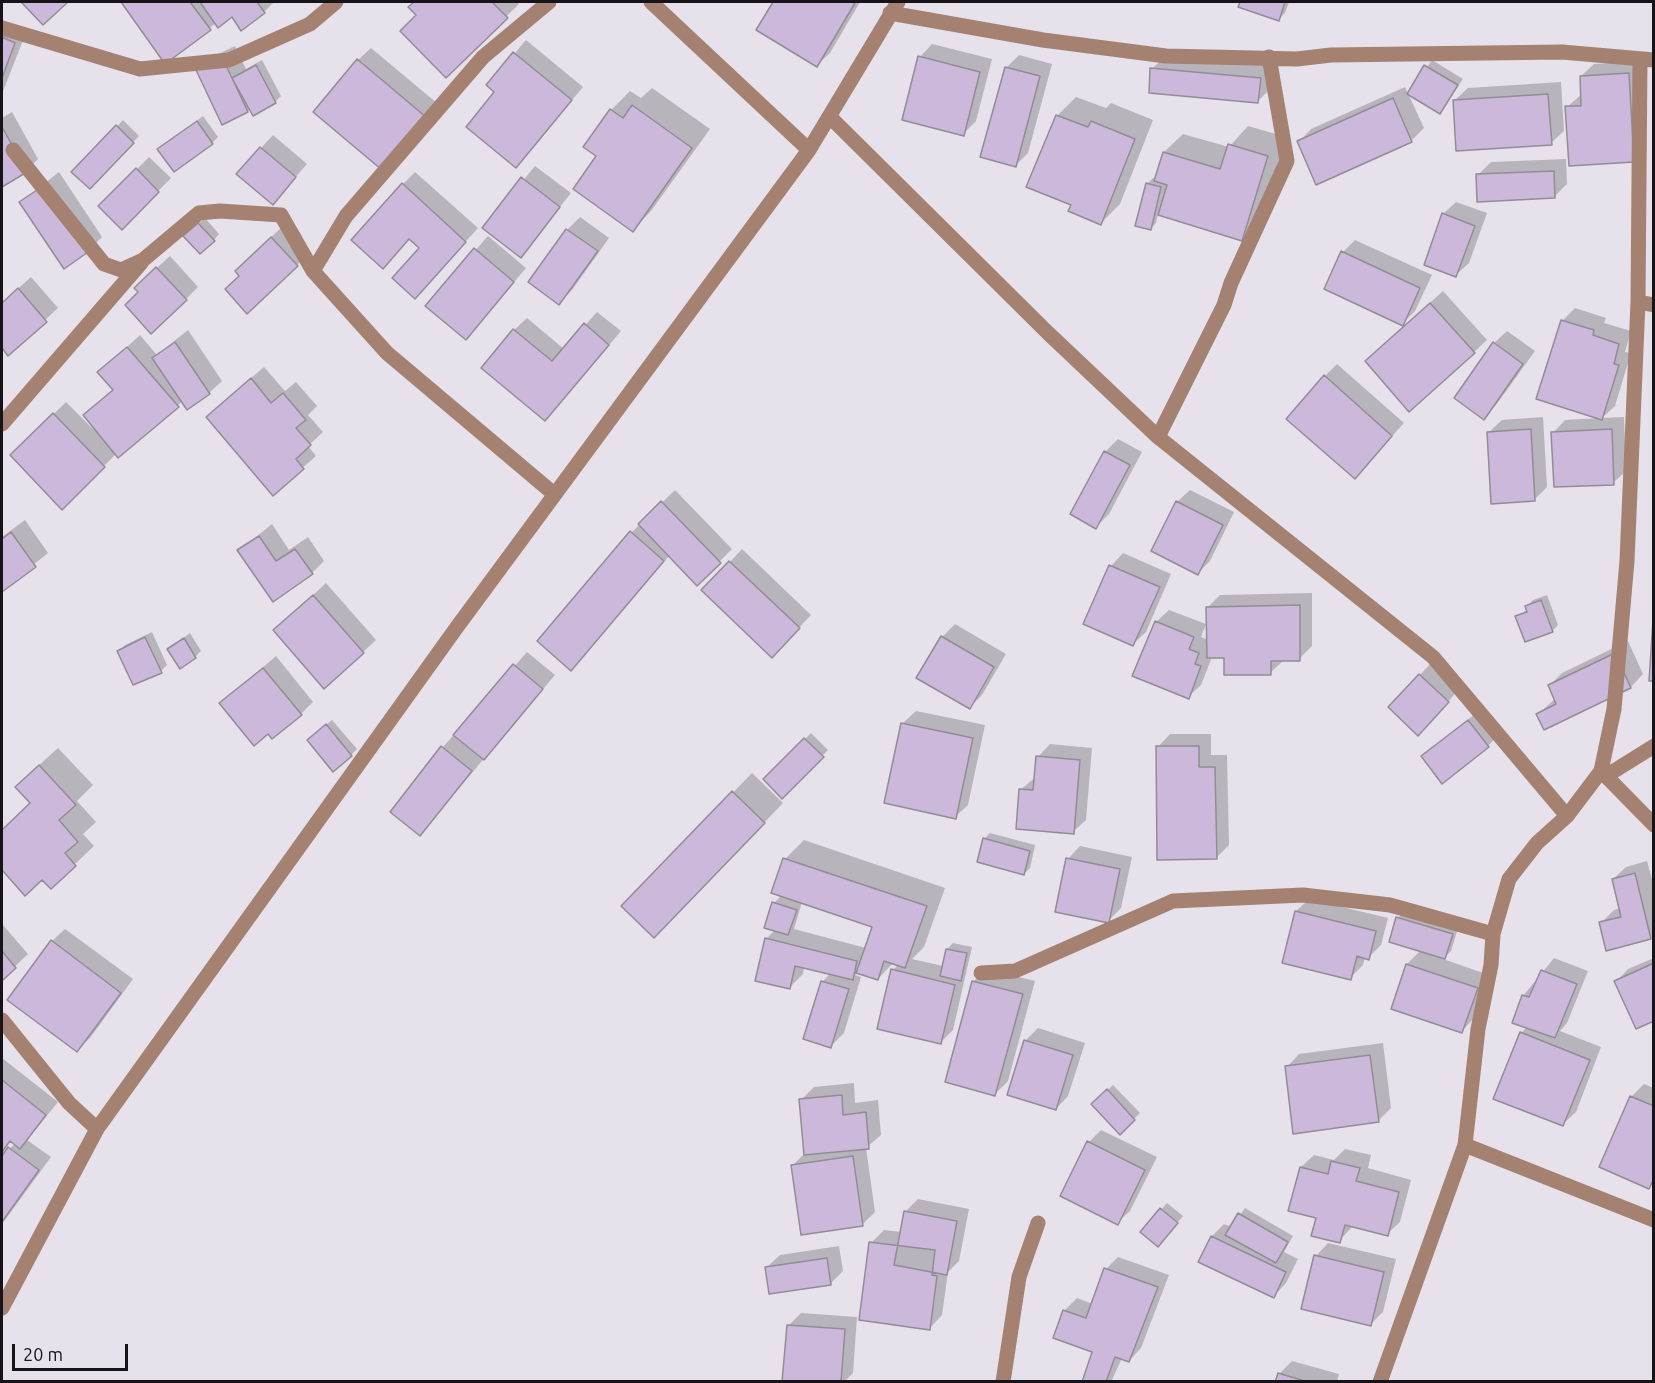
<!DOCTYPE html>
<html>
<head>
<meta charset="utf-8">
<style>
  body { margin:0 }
  #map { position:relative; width:1655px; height:1383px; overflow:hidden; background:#e7e1eb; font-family:Ubuntu,sans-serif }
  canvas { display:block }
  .frame { position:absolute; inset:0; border:3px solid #161418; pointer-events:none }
  .scale { position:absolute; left:12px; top:1344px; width:116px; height:27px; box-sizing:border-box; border:3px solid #161418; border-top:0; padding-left:8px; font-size:18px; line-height:21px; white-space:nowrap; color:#161418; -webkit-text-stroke:4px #e7e1eb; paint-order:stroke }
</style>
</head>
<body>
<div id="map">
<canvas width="1655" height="1383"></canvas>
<div class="frame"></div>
<div class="scale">20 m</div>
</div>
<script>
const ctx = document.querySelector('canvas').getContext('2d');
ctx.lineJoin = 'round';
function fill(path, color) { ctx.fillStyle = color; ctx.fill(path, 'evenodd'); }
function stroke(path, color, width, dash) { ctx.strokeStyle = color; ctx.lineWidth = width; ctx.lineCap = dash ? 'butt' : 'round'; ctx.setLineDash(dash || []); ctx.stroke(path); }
const shadow = new Path2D(`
  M23 2H66L43 23Z
  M123 2H274L264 12 232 15 216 23 165 62Z
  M416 2H517L519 4 446 76 418 15 410 7Z
  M775 2H860L830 53 817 65 758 29Z
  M1242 2H1289L1285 13 1279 19 1240 6Z
  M2 20 27 30 2 94Z
  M526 40 583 87 516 166 496 92 488 85Z
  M932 44 992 59 976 121 963 134 920 57Z
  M235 46 246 69 262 60 281 96 275 102 247 111 210 58Z
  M371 48 438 104 394 156 358 60Z
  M1019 55 1052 64 1028 153 1016 165 1006 68Z
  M1165 56 1273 66 1270 89 1258 101 1152 69Z
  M1432 60 1463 79 1440 112 1409 94Z
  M1641 61 1646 148 1567 107 1582 94 1581 76 1594 64Z
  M1561 82 1564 131 1551 143 1455 100 1468 88Z
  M1405 87 1424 128 1411 141 1299 142 1311 129Z
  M652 88 710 129 651 211 633 230 598 155 585 146 611 110 630 91 641 98Z
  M1076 97 1106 108 1111 103 1153 120 1120 204 1101 223 1073 205 1057 116Z
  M12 112 38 159 26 171 2 185V118Z
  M203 116 218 137 212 143 159 149Z
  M123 120 139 136 90 187 74 172Z
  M1248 126 1286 137 1261 220 1242 239 1158 214 1156 223 1150 229 1147 184 1153 178 1156 179 1164 152 1183 134 1229 147Z
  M273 135 307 164 273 203 261 148Z
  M149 157 171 178 122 228 101 206Z
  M1566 159 1567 184 1554 197 1478 175 1491 162Z
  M535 166 571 193 521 256 484 228Z
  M59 172 102 237 90 249 21 202Z
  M415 172 478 228 427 284 421 248 403 184Z
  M1456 202 1487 213 1469 263 1456 275 1443 214Z
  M580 217 609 238 572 290 559 303 530 282 567 230Z
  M205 218 219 234 214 240 185 236Z
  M284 225 310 253 297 265 241 276 249 258Z
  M488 236 526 268 478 325 428 305Z
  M1355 240 1432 275 1415 311 1402 324 1343 252Z
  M170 256 198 287 186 299 140 292 148 276Z
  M31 277 58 308 8 354 2 346V303Z
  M1443 291 1487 340 1474 352 1379 349Z
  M1575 308 1606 318 1604 323 1631 331 1625 352 1631 353 1615 406 1602 418 1624 417 1626 471 1613 483 1553 433 1565 420 1601 418 1562 321Z
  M597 312 621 331 557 407 514 330 527 318 564 349Z
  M188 330 222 381 209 393 183 401 116 454 62 508 12 455 66 402 93 429 95 428 85 415 114 389 100 372 140 335 157 355Z
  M1507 331 1535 351 1496 405 1484 418 1494 343Z
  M1337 364 1404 423 1367 464 1325 376Z
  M264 367 285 391 296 382 317 406 308 415 323 432 308 446 316 456 273 494 220 405Z
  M1543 417 1547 487 1534 500 1489 432 1502 420Z
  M1118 439 1142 452 1109 514 1096 527 1072 514 1106 451Z
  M675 490 732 549 697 584 670 555 571 669 631 533Z
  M1190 490 1234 512 1210 561 1198 573 1177 502Z
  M25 520 48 553 2 590V537Z
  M272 524 289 550 308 537 324 561 312 573 239 551Z
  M742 549 811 615 772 656 730 562Z
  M1123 553 1171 574 1146 632 1133 644 1085 623 1111 566Z
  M326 583 376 640 363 652 288 618Z
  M1312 593V646L1299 659 1283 661 1270 673 1226 657H1212L1201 685 1188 697 1156 622 1169 610 1206 624 1201 637 1208 640V607L1220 595Z
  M1547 595 1558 625 1552 631 1517 617 1528 609 1527 606 1533 600Z
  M955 624 1006 654 982 695 970 707 942 637Z
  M152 632 167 665 161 671 119 651 125 645Z
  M190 633 201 651 195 657 169 649Z
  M1628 641 1643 674 1631 687 1544 728 1538 714 1555 699 1549 686 1562 673Z
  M527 652 555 675 420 834 392 811 443 747Z
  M276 656 313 702 301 714 221 703Z
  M1432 662 1460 688 1431 721 1420 675Z
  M1481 709 1500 733 1488 746 1423 756Z
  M916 711 985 725 968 805 955 817 886 802 903 723Z
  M332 720 357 749 351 755 315 734Z
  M811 733 828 750 782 797 765 779Z
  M1170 734H1211V755H1227L1229 845 1216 858 1158 747Z
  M1050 744 1092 748 1086 820 1073 832 1020 790 1036 777 1038 757Z
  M58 748 93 785 77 801 96 822 83 834 94 846 51 887 42 878 25 894 2 868V830L32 802 36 768Z
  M752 773 783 803 673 918 623 906Z
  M990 833 1035 845 1030 868 1024 874 984 839Z
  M804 840 945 888 924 947 912 959 943 966 947 949 953 943 972 947 953 1030 940 1043 893 970 899 964 894 962 878 979 858 972 855 975 861 977 844 1033 831 1046 822 982 831 973 804 967 803 974 790 987 757 980 767 938 775 930 774 903 782 895 785 859ZM802 902 873 926 866 948 794 929Z
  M1080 846 1132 857 1121 908 1108 921 1068 859Z
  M1647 861 1654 887V935L1651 938 1601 923 1614 910 1621 908 1613 879 1626 867Z
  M1309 899 1388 918 1381 945 1368 958 1365 957 1363 965 1350 978 1296 911Z
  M1404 912 1458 928 1451 951 1443 959 1489 975 1474 1018 1462 1031 1407 964 1421 950 1398 918Z
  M2 924 28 954 2 979Z
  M65 929 133 979 90 1038 77 1050 9 999 52 941Z
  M1554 958 1588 971 1567 1023 1560 1031 1601 1047 1576 1112 1563 1124 1521 1033 1527 1027 1523 996Z
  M1654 958V1019L1616 982 1628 969Z
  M986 969 1035 981 1008 1081 995 1094 947 1081 974 981Z
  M1038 1028 1085 1043 1068 1096 1056 1109 1025 1041Z
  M1383 1043 1391 1108 1378 1121 1287 1067 1299 1054Z
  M2 1058 58 1102 27 1140 51 1157 2 1224ZM12 1140 15 1143 6 1153 3 1150Z
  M854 1083 855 1103 878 1100 881 1135 866 1148 875 1212 862 1225 792 1166 806 1152 801 1100 814 1087Z
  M1644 1084 1654 1088V1182L1649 1187 1631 1097Z
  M1113 1085 1140 1113 1120 1133 1093 1104Z
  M1101 1130 1157 1157 1130 1211 1117 1223 1089 1142Z
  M1345 1149 1371 1155 1368 1168 1411 1180 1400 1222 1387 1234 1353 1226 1339 1241 1317 1217 1301 1167 1314 1155 1334 1160Z
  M918 1199 969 1209 959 1261 948 1272 942 1315 930 1328 871 1243 884 1230 901 1232 905 1212Z
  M1167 1203 1183 1216 1164 1239 1142 1232Z
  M1245 1208 1293 1236 1284 1252 1298 1259 1286 1283 1274 1296 1212 1236 1224 1224 1232 1227Z
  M1328 1243 1396 1259 1383 1312 1370 1325 1316 1256Z
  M839 1246 843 1271 830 1284 767 1267 780 1255Z
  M1118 1257 1169 1275 1141 1348 1129 1361 1122 1358 1111 1382H1083L1094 1351 1064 1311 1077 1298 1093 1304 1106 1269Z
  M801 1313 857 1317 853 1373 844 1382H792L789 1325Z
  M1292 1361 1339 1374 1337 1382H1277L1279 1374Z`);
const building = new Path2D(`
  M21 2H68L43 25Z
  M121 2H190L211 30 165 64Z
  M200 2H257L265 13 241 31 232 17 218 28Z
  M414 2H492L508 18 446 78 400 31 416 15 408 7Z
  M773 2H852L855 3 817 67 756 30Z
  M1240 2H1285L1279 21 1238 7Z
  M2 37 15 43 2 78Z
  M513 52 572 100 516 168 466 127 494 92 486 85Z
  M918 56 980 72 964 136 902 120Z
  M222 57 248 112 222 125 196 70Z
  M357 59 426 117 382 170 313 112Z
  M256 65 276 103 253 116 232 78Z
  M1424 65 1458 85 1440 114 1407 94Z
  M1005 67 1040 76 1016 167 980 157Z
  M1150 68 1261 78 1258 103 1149 93Z
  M1629 73 1634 162 1569 166 1565 106H1581L1580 76Z
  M1548 94 1552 145 1456 151 1453 100Z
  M1393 98 1412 142 1316 185 1297 141Z
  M632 105 692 148 633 232 573 189 596 156 583 147 610 109 623 118Z
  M1056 115 1088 127 1091 121 1135 139 1101 225 1068 211 1071 205 1026 187Z
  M197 121 213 144 174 172 157 149Z
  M116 125 134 143 90 189 71 172Z
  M2 127 27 172 2 187Z
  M1228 144 1268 156 1242 241 1158 215 1167 185 1154 181 1163 152 1220 169Z
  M260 147 296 177 273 205 236 174Z
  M136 168 159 192 122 230 98 206Z
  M1554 171 1555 198 1477 202 1476 174Z
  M521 177 560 207 521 258 482 228Z
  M402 183 466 242 415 299 392 278 419 248 409 239 383 269 351 240Z
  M1146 183 1161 187 1151 230 1135 226Z
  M46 184 91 250 64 269 19 202Z
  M1442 213 1475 226 1456 277 1424 265Z
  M198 223 215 241 200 254 183 236Z
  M566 229 598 251 559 305 528 282Z
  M271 237 298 266 247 314 225 289 239 276 235 271Z
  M474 248 514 282 466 340 425 306Z
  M1341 251 1420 288 1403 326 1324 289Z
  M156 267 187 300 151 334 125 305 138 292 134 288Z
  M18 288 47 322 8 356 2 348V303Z
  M1430 303 1475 353 1409 412 1365 361Z
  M1561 320 1594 330 1593 335 1619 344 1614 364 1619 365 1602 420 1536 399Z
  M584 323 609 345 545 421 481 368 513 329 552 361Z
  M175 342 210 394 187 410 152 358Z
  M1493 342 1523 364 1484 420 1454 398Z
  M127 347 179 407 118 458 83 415 113 390 97 372Z
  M1324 375 1392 436 1355 479 1286 419Z
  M251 378 271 403 283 393 306 420 296 428 311 445 296 459 304 469 273 496 206 417Z
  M53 413 105 467 62 510 10 455Z
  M1531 429 1535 501 1491 504 1487 432Z
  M1612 429 1614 485 1554 487 1551 432Z
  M1104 451 1130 465 1096 529 1070 514Z
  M661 501 721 563 697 586 638 524Z
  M1176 501 1223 525 1198 575 1151 551Z
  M630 531 664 561 571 671 537 641Z
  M11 532 36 567 2 592V539Z
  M259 536 276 561 295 549 313 574 273 602 237 550Z
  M729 561 800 628 772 658 701 590Z
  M1109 565 1160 587 1133 646 1083 624Z
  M313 595 364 653 324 689 273 630Z
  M1541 600 1553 632 1525 642 1515 616 1527 612 1525 606Z
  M1300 605V661H1271V675H1224V658H1207L1206 607Z
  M1653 620H1654V681H1649Z
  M1155 621 1194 637 1189 649 1199 653 1195 664 1201 666 1189 699 1132 676Z
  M941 636 994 667 970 709 916 678Z
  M145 637 162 673 133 685 117 651Z
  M184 638 196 658 180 669 167 649Z
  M1615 653 1631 688 1544 730 1536 714 1556 704 1548 685Z
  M513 664 543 689 484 760 453 735Z
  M263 668 302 715 272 739 268 734 254 746 219 703Z
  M1419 674 1449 702 1418 736 1388 707Z
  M1468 720 1489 747 1442 784 1421 756Z
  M901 723 973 738 956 819 884 803Z
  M326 724 352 756 333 772 307 740Z
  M804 738 824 757 782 799 763 779Z
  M441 746 472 771 420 836 390 812Z
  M1156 746H1199V767H1215L1217 859 1157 860Z
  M1036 756 1080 760 1074 834 1016 829 1019 789 1033 790Z
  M39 765 76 805 59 820 78 842 65 853 76 866 51 889 42 880 25 896 2 870V830L30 803 15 787Z
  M732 791 765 823 654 938 621 906Z
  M983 838 1030 851 1024 875 977 862Z
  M783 858 927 906 905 968 884 961 878 980 856 973 872 927 771 893Z
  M1066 858 1120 869 1109 923 1055 912Z
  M1635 873 1651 939 1606 951 1599 922 1621 917 1612 879Z
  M772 902 797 910 788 935 764 928Z
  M1295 911 1376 931 1369 960 1357 956 1351 980 1282 963Z
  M1396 917 1453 934 1445 959 1389 942Z
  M765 938 857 961 853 980 795 966 790 989 755 981Z
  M51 940 121 993 77 1052 7 1000Z
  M946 949 967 953 961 981 940 976Z
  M2 951 16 968 2 981Z
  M1654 963V1021L1636 1029 1614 981Z
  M1406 964 1478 988 1462 1033 1391 1009Z
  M891 969 955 985 941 1044 877 1029Z
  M1541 970 1577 984 1555 1038 1512 1023 1522 995 1529 997Z
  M821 981 849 989 831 1048 803 1039Z
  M972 981 1023 994 995 1096 945 1082Z
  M1520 1032 1590 1060 1563 1126 1493 1099Z
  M1024 1040 1073 1055 1056 1110 1007 1095Z
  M1370 1055 1379 1122 1293 1134 1285 1066Z
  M2 1080 46 1115 20 1149 10 1141 2 1152Z
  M1107 1089 1135 1120 1120 1135 1091 1104Z
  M842 1095 843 1115 866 1112 869 1149 804 1155 799 1099Z
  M1630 1096 1654 1106V1178L1649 1189 1599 1167Z
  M1087 1141 1145 1170 1118 1225 1060 1196Z
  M8 1147 39 1170 2 1222V1156Z
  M853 1156 863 1226 801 1235 791 1165Z
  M1331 1161 1360 1168 1356 1181 1399 1192 1388 1236 1345 1225 1340 1243 1311 1236 1316 1218 1288 1211 1300 1167 1328 1174Z
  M1160 1208 1178 1223 1158 1247 1140 1232Z
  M904 1211 957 1221 947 1275 894 1265Z
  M1238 1213 1288 1242 1276 1263 1225 1235Z
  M1211 1236 1286 1272 1274 1298 1198 1262Z
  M869 1242 935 1250 932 1275 937 1276 930 1330 859 1320Z
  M1314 1255 1384 1272 1371 1326 1301 1309Z
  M827 1258 831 1285 769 1294 765 1267Z
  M1104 1268 1158 1287 1129 1362 1115 1357 1106 1382H1082L1092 1352 1053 1338 1063 1310 1086 1318Z
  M787 1325 845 1329 841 1382H782Z
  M1278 1373 1308 1382H1275Z`);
const minor = new Path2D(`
  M651 2 809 150
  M890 13 1043 40 1166 56 1297 59 1331 55 1562 52 1654 60
  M2 28 140 69 229 60 310 24 336 2
  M830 117 1048 333 1158 437 1433 657 1567 816
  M13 150 104 264 121 270 143 260 199 213 220 211 281 215 313 271 387 353 554 494
  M313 271 346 216 483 57 549 2
  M1638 302 1654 305
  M2 424 141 263
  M1158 437 1224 305 1231 283 1287 161 1269 57
  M1601 771 1654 825
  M1606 776 1654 746
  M981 973 1015 971 1173 901 1303 895 1390 905 1493 934
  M2 1020 69 1103 97 1129
  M1465 1145 1654 1220
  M2 1308 97 1129 457 627 809 150 898 2
  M1003 1382 1019 1277 1038 1223
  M1380 1382 1465 1145 1478 1029 1491 965 1493 934 1509 879 1537 843 1567 816 1601 771 1614 709 1627 561 1638 302 1640 59`);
fill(shadow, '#0003');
fill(building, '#cbb8da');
stroke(building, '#918c95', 1.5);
stroke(minor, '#a48171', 15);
</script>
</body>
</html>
